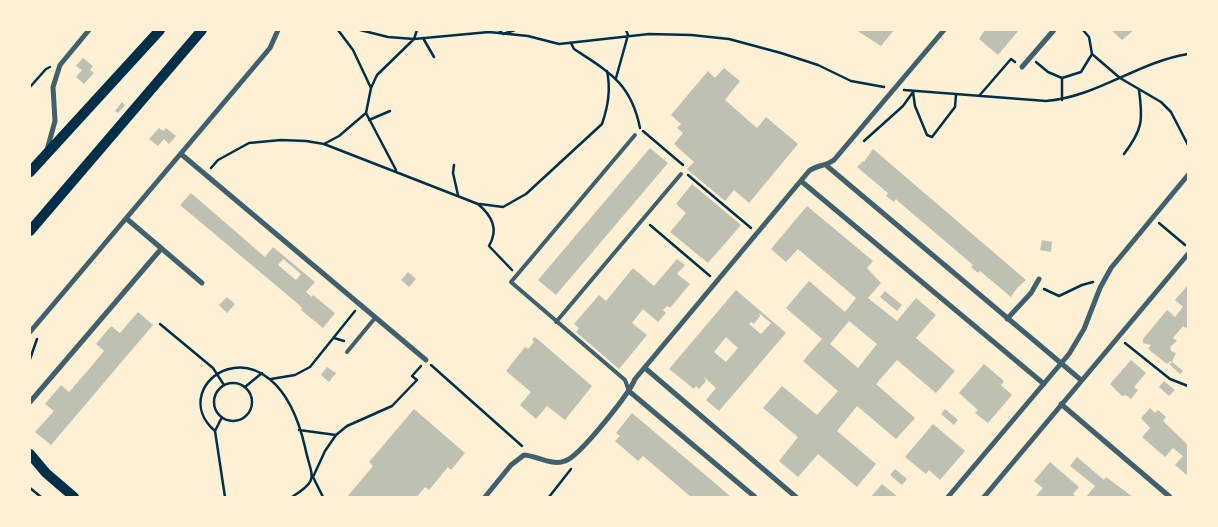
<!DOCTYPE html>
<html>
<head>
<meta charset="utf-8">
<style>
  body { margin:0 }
  #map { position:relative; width:1218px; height:527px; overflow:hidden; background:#fdf0d5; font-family:"Crimson Pro",serif }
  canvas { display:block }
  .frame { position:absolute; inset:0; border:31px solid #fdf0d5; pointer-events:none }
</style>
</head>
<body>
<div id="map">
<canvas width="1218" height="527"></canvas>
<div class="frame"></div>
</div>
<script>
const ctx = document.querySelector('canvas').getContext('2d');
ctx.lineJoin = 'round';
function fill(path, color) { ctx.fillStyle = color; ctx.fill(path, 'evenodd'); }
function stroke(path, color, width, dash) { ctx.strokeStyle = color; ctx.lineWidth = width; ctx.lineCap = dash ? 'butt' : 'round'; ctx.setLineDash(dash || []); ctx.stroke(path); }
const building = new Path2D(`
  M856 30H894L881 46Z
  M985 30H1019L998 55 979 39Z
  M1111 30H1134L1122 40Z
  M83 58 93 66 90 70 94 73 84 84 76 77 82 70 76 66Z
  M724 68 740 81 725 100 757 128 766 117 798 144 749 203 734 190 725 201 687 169 694 162 674 144 683 133 677 128 681 124 671 115 708 71 715 78Z
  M122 102 125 105 118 113 115 111Z
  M159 128 163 131 166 128 176 136 169 144 164 139 158 146 149 139Z
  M650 148 668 163 556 295 538 280Z
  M873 149 1026 280 1017 288 1011 297 980 271 978 273 971 267 973 265 899 202 896 199 894 202 886 196 888 193 857 167 863 161 864 162Z
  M692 184 741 225 708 263 670 232 686 213 676 204Z
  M191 193 265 257 273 247 315 282 306 292 312 297 313 295 335 313 323 328 301 310 302 308 297 303 180 205ZM283 259 301 274 296 280 278 265Z
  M807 206 873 261 867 268 881 283 868 298 897 321 916 298 936 315 916 338 955 371 936 393 897 360 876 384 915 418 896 439 857 406 837 431 876 464 857 487 818 454 798 477 779 461 798 437 763 408 782 386 817 415 838 391 803 361 822 339 786 308 809 281 845 312 856 298 798 249 786 262 771 249ZM849 321 877 344 858 368 830 344Z
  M1042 240 1052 242 1051 252 1040 250Z
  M677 259 685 265 677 274 690 284 670 308 667 306 663 310 666 313 658 322 643 309 632 323 647 335 619 369 576 332 579 328 574 324 599 295 606 301 633 268 654 286Z
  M408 272 416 279 409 287 401 280Z
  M1188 285V326L1186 328 1183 326 1173 338 1177 341 1170 347 1171 351 1176 353 1172 362 1170 361 1167 364 1148 349 1151 345 1143 343V339L1167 310 1175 317 1183 307 1175 300Z
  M736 290 786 333 719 411 706 400 716 388 704 377 706 381 699 389 696 386 694 389 669 369ZM759 313 771 323 761 334 749 324 751 322 754 324 760 316ZM726 337 738 348 726 362 714 352Z
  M885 291 902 305 897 311 880 297Z
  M227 297 235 304 227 313 219 305Z
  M138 312 153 325 51 445 35 432 54 411 45 404 61 385 69 392 90 368 104 351 96 344 111 326 120 333Z
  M535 337 592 386 565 420 547 406 536 419 520 405 531 392 506 371 525 347 528 349 534 342 532 339Z
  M1131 360 1146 373 1134 387 1138 390 1131 399 1126 395 1122 396 1110 384Z
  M1172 362 1183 371 1180 374 1169 364Z
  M984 364 1004 381 1001 385 1012 395 988 423 975 413 978 410 959 393Z
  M327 367 336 373 329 382 321 375Z
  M1164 381 1175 390 1169 396 1159 387Z
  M1150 408 1155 413 1158 410 1166 417 1163 421 1188 445V476L1175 465 1183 456 1173 448 1165 457 1142 437 1150 428 1141 418Z
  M414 409 465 453 451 470 448 467 429 490 425 487 417 497H347L373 466 369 462Z
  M945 409 958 420 954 425 941 414Z
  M632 413 716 484 731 497H691L643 456 638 461 615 441 620 436 616 433Z
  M933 424 965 451 940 480 929 470 926 474 905 457Z
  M1077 457 1104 480 1106 477 1133 497H1086L1095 486 1070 466Z
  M1050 462 1079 487 1073 494 1076 497H1035L1043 488 1034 481Z
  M895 469 907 479 902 485 890 475Z
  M882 484 898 497H871Z`);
const path = new Path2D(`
  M338 30 353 50 371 88
  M360 30 388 37 414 39 489 32 528 36 559 44 649 34 691 35 729 39 781 53 818 65 851 81 884 87
  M499 30 503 34 515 30
  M423 38 434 57
  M571 43 574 49C609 72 631 83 640 128
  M1092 54 1120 78 1161 102 1171 112 1188 145
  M1036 62 1048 72 1062 78
  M616 78 628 35 626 30
  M30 87 46 69 50 67
  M904 90 1046 101C1097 97 1138 62 1188 54
  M979 96 1011 59 1015 62
  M1062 100V78L1081 72 1092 54 1089 37 1083 30
  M369 120 390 111
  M643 131 683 165
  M864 141 903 106 913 92 915 106 927 135 932 137 955 107 956 95
  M324 144 339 136 366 113
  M1124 154C1143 129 1143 120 1139 90
  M454 165 453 173 458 195
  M211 168 218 160 249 143 281 140 306 141 324 144 478 204C492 216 499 229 489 246L512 270
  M396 170 366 113 371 88 377 75 414 39 417 30
  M688 175 751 228
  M480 204 503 207 526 194 602 124C608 106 611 90 607 71
  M1159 223 1185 245
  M650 225 710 276
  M1044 289 1059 296 1082 285 1093 282
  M160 324 213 368 224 385
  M334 338 344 341
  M1125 343 1170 379 1188 386
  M30 359 37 339
  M431 365 522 446
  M271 379 295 375 310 367 355 311
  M214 402a19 19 0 1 1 38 0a19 19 0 1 1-38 0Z
  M245 387 262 373
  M222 417 215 431 225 497
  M299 430 336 435 347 426 392 406 417 380 412 376 421 366
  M215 431C161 384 273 308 305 447 311 477 321 479 292 497
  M30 488 41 497
  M323 497 313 477 325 451 336 435
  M549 497 571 469`);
const service = new Path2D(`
  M556 322 681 174
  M347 352 375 318
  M629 391 625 380 511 282 635 135`);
const minor = new Path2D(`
  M1022 67 1054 30
  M47 150 55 121 53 87 60 65 89 30
  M181 154 426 360
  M827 166 1081 380
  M801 181 1044 384
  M127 219 202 283
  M1007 319 1031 293 1039 279
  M30 332 270 48 278 30
  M645 368 796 497
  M630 392 755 497
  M30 402 161 249
  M1061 404 1170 497
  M485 497 511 465 524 455C538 456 551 466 565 461 579 457 629 394 635 379L809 171C817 165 826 166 834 160L944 30
  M948 497 1069 354 1084 329 1100 288 1111 268 1188 175
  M984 497 1188 254`);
const secondary = new Path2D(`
  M30 172 160 30
  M30 231 202 30
  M30 454 46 473 74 497`);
fill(building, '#bec0b2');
stroke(path, '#003049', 2.5);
stroke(service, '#3f606c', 4);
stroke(minor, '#3f606c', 5);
stroke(secondary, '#003049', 10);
</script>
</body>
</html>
